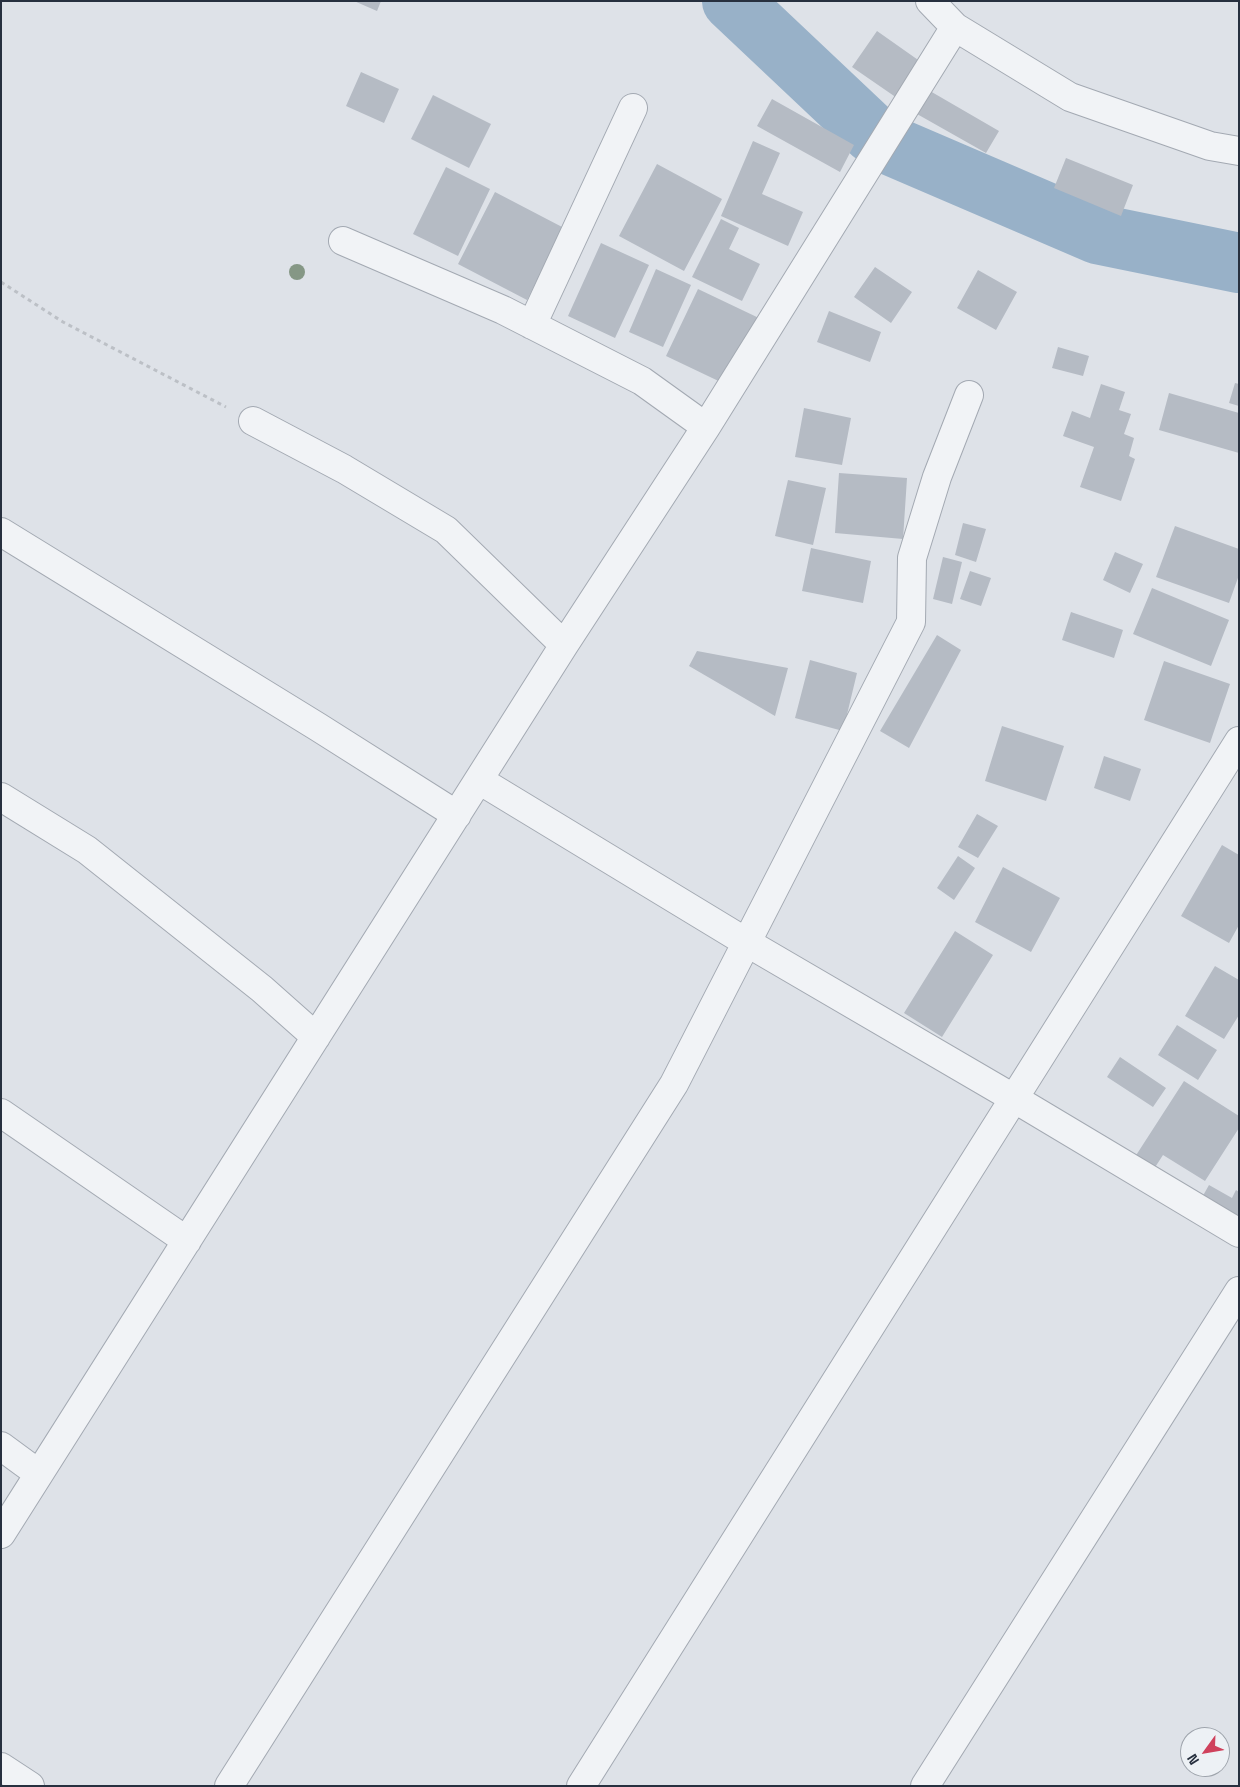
<!DOCTYPE html>
<html>
<head>
<meta charset="utf-8">
<style>
  body { margin:0 }
  #map { position:relative; width:1240px; height:1787px; overflow:hidden; background:#dee2e8; font-family:"Space Grotesk",sans-serif }
  canvas { display:block }
  .frame { position:absolute; inset:0; border:2px solid #27303f; pointer-events:none }
  .north { position:absolute; left:1180px; top:1727px; width:50px; height:50px; box-sizing:border-box; background:#edf1f5; border:1px solid #9ea4ac; border-radius:50%; rotate:238deg; font-size:14px; font-weight:700; line-height:20px; text-align:center; color:#27303f }
  .north::after { content:''; display:block; margin:auto; width:18px; height:22px; background:#cf415c; clip-path:polygon(50% 0,100% 100%,50% 72%,0 100%) }
</style>
</head>
<body>
<div id="map">
<canvas width="1240" height="1787"></canvas>
<div class="frame"></div>
<div class="north">N</div>
</div>
<script>
const ctx = document.querySelector('canvas').getContext('2d');
ctx.lineJoin = 'round';
function stroke(path, color, width, dash) { ctx.strokeStyle = color; ctx.lineWidth = width; ctx.lineCap = dash ? 'butt' : 'round'; ctx.setLineDash(dash || []); ctx.stroke(path); }
function fill(path, color) { ctx.fillStyle = color; ctx.fill(path, 'evenodd'); }
const river = new Path2D(`
  M732 1 873 134
  M892 146 1097 234 1239 263`);
const building = new Path2D(`
  M354 1H381L377 11Z
  M877 31 921 62 897 98 852 67Z
  M361 72 399 89 384 123 346 106Z
  M930 91 999 131 986 153 917 114Z
  M433 95 491 124 469 168 411 139Z
  M772 99 854 145 840 172 757 126Z
  M753 141 780 153 762 194 803 212 788 246 721 216Z
  M1066 158 1133 185 1121 216 1054 188Z
  M657 164 722 199 684 271 619 236Z
  M446 167 490 189 458 256 413 234Z
  M495 192 564 228 527 300 458 264Z
  M721 219 739 228 729 249 760 264 742 301 692 277Z
  M601 243 649 265 615 338 568 316Z
  M875 267 912 292 891 323 854 297Z
  M656 269 691 285 663 347 629 332Z
  M978 270 1017 292 996 330 957 308Z
  M698 289 761 319 729 386 666 356Z
  M829 311 881 332 870 362 817 342Z
  M1058 347 1089 356 1083 376 1052 368Z
  M1235 383 1239 384V406L1229 403Z
  M1101 384 1125 392 1119 410 1131 414 1124 434 1134 438 1129 456 1135 459 1121 501 1080 487 1094 447 1063 436 1072 411 1090 418Z
  M1169 393 1239 413V453L1159 430Z
  M804 408 851 418 842 465 795 457Z
  M839 473 907 478 903 539 835 533Z
  M788 480 826 488 813 545 775 536Z
  M963 523 986 529 976 562 955 555Z
  M1175 526 1239 549V575L1229 603 1156 577Z
  M811 548 871 561 863 603 802 591Z
  M1115 552 1143 564 1130 593 1103 580Z
  M943 557 962 562 952 604 933 599Z
  M970 571 991 578 981 606 960 599Z
  M1152 588 1229 620 1211 666 1133 634Z
  M1071 612 1123 630 1114 658 1062 640Z
  M937 635 961 650 909 748 880 731Z
  M697 651 788 668 775 716 689 666Z
  M810 660 857 673 843 731 795 718Z
  M1164 661 1230 684 1210 743 1144 720Z
  M1002 726 1064 746 1046 801 985 781Z
  M1104 756 1141 769 1130 801 1094 788Z
  M977 814 998 826 978 858 958 847Z
  M1222 845 1239 855V925L1229 943 1181 916Z
  M958 856 975 868 954 900 937 888Z
  M1003 867 1060 898 1031 952 975 922Z
  M955 931 993 955 942 1037 904 1013Z
  M1215 966 1239 980V1015L1224 1039 1185 1016Z
  M1177 1025 1217 1050 1198 1080 1158 1055Z
  M1120 1057 1166 1088 1153 1107 1107 1077Z
  M1184 1081 1239 1116V1128L1205 1181 1163 1155 1152 1172 1133 1160Z
  M1209 1185 1232 1198 1236 1190 1239 1192V1223L1200 1201Z`);
const path = new Path2D(`
  M1 282 63 322 226 407`);
const minor = new Path2D(`
  M930 1 955 27 1070 97 1210 146 1239 151
  M343 241 503 310 642 381 706 427
  M532 325 633 108
  M253 421 344 469 446 530 564 645
  M1 532 318 727 457 815
  M479 780 746 942 1015 1099 1239 1233
  M1 797 87 850 262 989 316 1037
  M1 1113 187 1241
  M1 1446 39 1474
  M1 1534 564 645 706 427 955 27
  M1 1767 30 1786
  M229 1786 674 1084 911 622 912 558 937 477 969 395
  M581 1786 1239 741
  M925 1786 1239 1291`);
const trees = [
  [297,272]
];
stroke(river, '#98b1c8', 60);
fill(building, '#b5bbc4');
stroke(minor, '#a3a9b2', 30);
stroke(path, '#bcc0c6', 3, [4, 4]);
stroke(minor, '#f1f3f6', 28);
ctx.fillStyle = '#859785';
for (const [x, y] of trees) { ctx.beginPath(); ctx.arc(x, y, 8, 0, 2 * Math.PI); ctx.fill(); }
</script>
</body>
</html>
